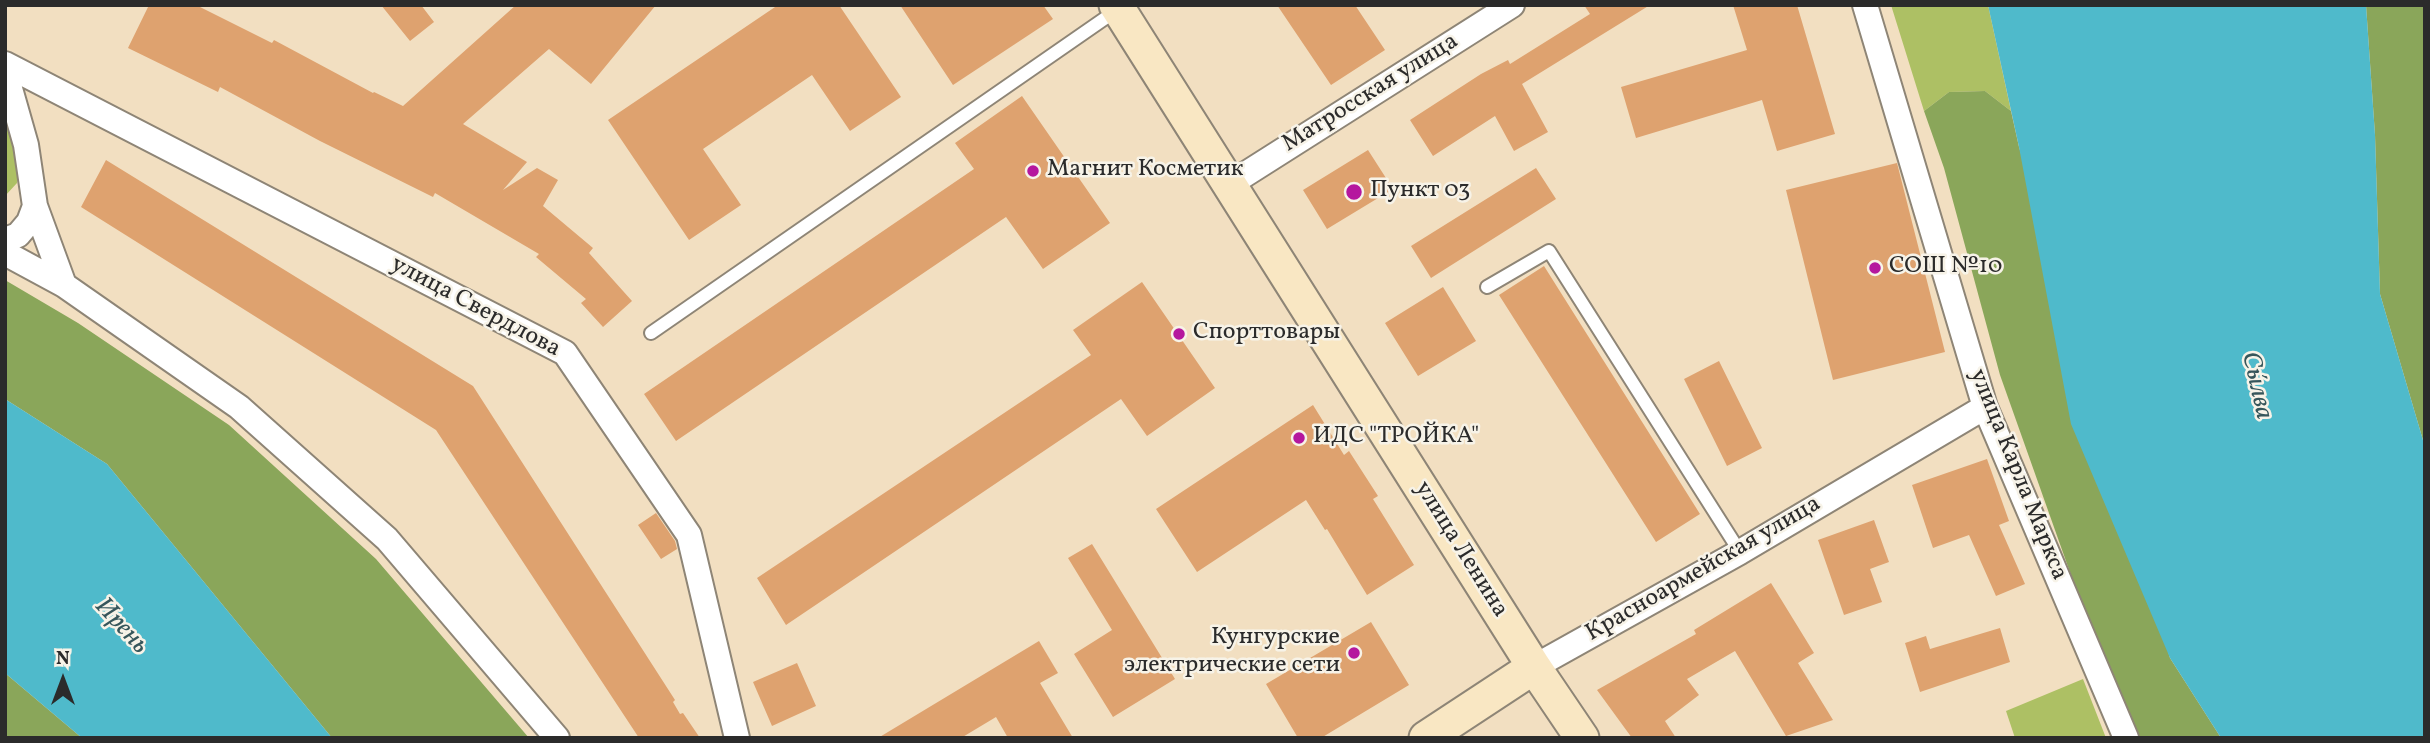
<!DOCTYPE html>
<html>
<head>
<meta charset="utf-8">
<style>
  body { margin:0 }
  #map { position:relative; width:2430px; height:743px; overflow:hidden; background:#f2dfc1; font-family:Vollkorn,serif }
  canvas { display:block }
  .frame { position:absolute; inset:0; border:7px solid #2b2b2b; pointer-events:none }
  .north { position:absolute; left:28px; top:645px; width:70px; height:70px; -webkit-text-stroke:5px #f7f3e8; paint-order:stroke; rotate:0deg; font-size:19px; font-weight:700; line-height:28px; text-align:center; color:#2b2b2b }
  .north::after { content:''; display:block; margin:auto; width:24px; height:32px; background:#2b2b2b; clip-path:polygon(50% 0,100% 100%,50% 72%,0 100%) }
</style>
</head>
<body>
<div id="map">
<canvas width="2430" height="743"></canvas>
<div class="frame"></div>
<div class="north">N</div>
</div>
<script>
const ctx = document.querySelector('canvas').getContext('2d');
ctx.lineJoin = 'round';
function fill(path, color) { ctx.fillStyle = color; ctx.fill(path, 'evenodd'); }
function stroke(path, color, width, dash) { ctx.strokeStyle = color; ctx.lineWidth = width; ctx.lineCap = dash ? 'butt' : 'round'; ctx.setLineDash(dash || []); ctx.stroke(path); }
function label(font, color, halo, rows, align = 'center') {
  ctx.font = font + ' Vollkorn,serif'; ctx.lineWidth = 5; ctx.setLineDash([]); ctx.textBaseline = 'middle'; ctx.strokeStyle = halo; ctx.fillStyle = color; for (const [text, x, y, turn = 0] of rows) {
    ctx.save(); ctx.translate(x, y); ctx.rotate((+turn || 0) * Math.PI / 180); ctx.textAlign = isNaN(turn) ? turn : align; if (halo) ctx.strokeText(text, 0, 0); ctx.fillText(text, 0, 0); ctx.restore();
  }
}
const green = new Path2D(`
  M1891 5H1988L2011 111 1985 91 1949 92 1924 111Z
  M5 102 20 170 17 183 5 196Z
  M2083 679 2106 738H2015L2006 711Z`);
const forest = new Path2D(`
  M2366 5H2425V447L2380 294 2375 135Z
  M1985 91 2011 111 2019 147 2170 658 2221 738H2139L2094 640 2000 375 1944 168 1924 111 1949 92Z
  M5 280 78 323 229 425 376 559 529 738H332L107 464 5 399Z
  M5 673 82 738H5Z`);
const water = new Path2D(`
  M1988 5H2366L2375 135 2380 294 2425 447V738H2221L2170 658 2071 424 2019 147Z
  M5 399 107 464 332 738H82L5 673Z`);
const building = new Path2D(`
  M149 5H196L272 43 274 40 373 93 374 92 403 106 516 5H656L591 84 549 49 463 124 527 162 503 190 537 168 558 180 543 206 593 248 589 253 632 301 603 327 581 303 586 299 536 257 539 254 435 193 433 197 320 141 220 87 218 92 128 48Z
  M381 5H421L434 22 410 41Z
  M778 5H839L901 97 850 131 812 75 703 149 741 205 689 240 608 120Z
  M900 5H1043L1053 19 953 85Z
  M1277 5H1355L1385 50 1331 85Z
  M1584 5H1650L1522 84 1548 132 1514 151 1495 116 1433 156 1410 120 1481 74 1508 60 1510 64 1590 14Z
  M1733 5H1797L1835 134 1777 151 1762 100 1636 138 1621 87 1747 50Z
  M1022 96 1110 223 1043 269 1006 217 676 441 644 394 974 169 955 143Z
  M1368 150 1393 189 1327 229 1303 190Z
  M106 160 473 386 675 700 673 702 680 714 683 713 700 738H639L436 430 81 207Z
  M1897 163 1945 352 1833 380 1786 190Z
  M1536 168 1556 199 1431 278 1411 246Z
  M1544 266 1700 514 1656 542 1499 295Z
  M1142 282 1215 388 1147 436 1121 399 786 625 757 578 1091 355 1073 330Z
  M1443 287 1476 341 1418 376 1385 323Z
  M1719 361 1762 448 1727 466 1684 379Z
  M1313 405 1344 455 1349 451 1378 496 1373 499 1414 565 1367 595 1327 529 1325 530 1306 500 1197 572 1156 509Z
  M1987 459 2009 521 1999 525 2025 584 1996 596 1969 535 1933 548 1912 485Z
  M656 513 675 541 677 549 661 559 638 525Z
  M1874 520 1889 562 1870 569 1882 602 1844 615 1818 540Z
  M1092 544 1175 679 1113 717 1074 654 1112 630 1068 558Z
  M1771 583 1814 653 1798 663 1833 720 1786 736 1735 651 1687 679 1699 695 1665 721 1676 738H1632L1597 690 1696 634 1694 630Z
  M1371 622 1409 685 1321 738H1298L1266 684Z
  M2000 628 2010 662 1920 692 1905 643 1926 636 1930 649Z
  M1039 641 1058 673 1040 683 1073 738H1008L996 717 961 738H878Z
  M797 663 816 706 772 726 753 682Z`);
const lane = new Path2D(`
  M1487 287 1549 251 1740 552
  M651 333 1117 10`);
const street = new Path2D(`
  M1865 5 1985 407 2126 738
  M5 64 565 353 689 535 737 738
  M5 71 26 145 35 206 29 222 18 235 5 240
  M1230 184 1512 5
  M35 206 64 285
  M5 253 64 285 239 407 387 539 557 738
  M1534 667 1740 552 1985 407`);
const secondary = new Path2D(`
  M1116 5 1534 667 1582 738
  M1426 738 1534 667`);
const markers = [
  [1033,171,7,"#b5179e"],
  [1354,192,9,"#b5179e"],
  [1875,268,7,"#b5179e"],
  [1179,334,7,"#b5179e"],
  [1299,438,7,"#b5179e"],
  [1354,653,7,"#b5179e"]
];
const streetNames = [
  ["Матросская улица",1371,94,-32],
  ["улица Свердлова",475,308,28],
  ["улица Карла Маркса",2017,475,68],
  ["улица Ленина",1460,550,58],
  ["Красноармейская улица",1704,570,-30]
];
const poiNames = [
  ["Магнит Косметик",1047,171],
  ["Пункт 03",1370,192],
  ["СОШ №10",1889,268],
  ["Спорттовары",1193,334],
  ["ИДС \"ТРОЙКА\"",1313,438],
  ["Кунгурские",1340,639,"right"],
  ["электрические сети",1340,667,"right"]
];
const waterNames = [
  ["Сы́лва",2255,386,77],
  ["Ирень",120,627,47]
];
fill(green, '#adc064');
fill(forest, '#8aa65a');
fill(water, '#4fbacb');
fill(building, '#dea26f');
stroke(lane, '#8e8576', 16);
stroke(street, '#8e8576', 28);
stroke(secondary, '#8e8576', 37);
stroke(lane, '#fff', 12);
stroke(street, '#fff', 24);
stroke(secondary, '#f9e7c3', 33);
for (const [x, y, r, color] of markers) { const dot = new Path2D(); dot.arc(x, y, r, 0, 2 * Math.PI); ctx.fillStyle = color; ctx.fill(dot); stroke(dot, '#f7f3e8', 2.5); }
label('24px', '#2b2b2b', '#f7f3e8', streetNames);
label('24px', '#2b2b2b', '#f7f3e8', poiNames, 'left');
label('italic 26px', '#36565b', '#f7f3e8', waterNames);
</script>
</body>
</html>
